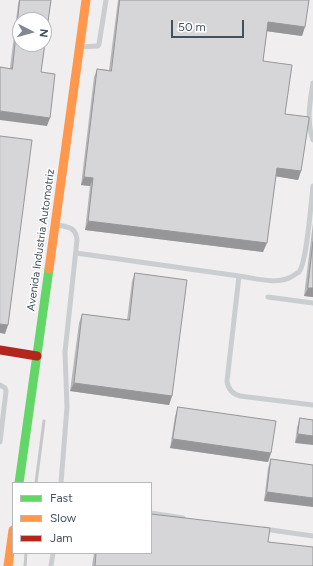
<!DOCTYPE html>
<html>
<head>
<meta charset="utf-8">
<style>
  body { margin:0 }
  #map { position:relative; width:313px; height:566px; overflow:hidden; background:#f0eeef; font-family:Figtree,sans-serif }
  canvas { display:block }
  .legend { position:absolute; left:12px; top:482px; width:140px; height:72px; box-sizing:border-box; background:#fff; border:1px solid #b4b9be; margin:0; padding:5px 7px; list-style:none; font-size:12px; color:#44515d }
  .legend li { display:flex; align-items:center; gap:8px; height:20px }
  .legend b { width:20px; border:1px solid #b4b9be }
  .north { position:absolute; left:12px; top:12px; width:40px; height:40px; box-sizing:border-box; background:#fff; border:1px solid #b4b9be; border-radius:50%; rotate:96deg; font-size:11px; font-weight:700; line-height:16px; text-align:center; color:#44515d }
  .north::after { content:''; display:block; margin:auto; width:14px; height:18px; background:#808890; clip-path:polygon(50% 0,100% 100%,50% 72%,0 100%) }
  .scale { position:absolute; left:171px; top:20px; width:73px; height:18px; box-sizing:border-box; border:2px solid #44515d; border-top:0; padding-left:5px; font-size:12px; line-height:14px; white-space:nowrap; color:#44515d; -webkit-text-stroke:3px #fff; paint-order:stroke }
</style>
</head>
<body>
<div id="map">
<canvas width="313" height="566"></canvas>
<ul class="legend">
<li><b style="height:5px;background:#63d668"></b>Fast</li>
<li><b style="height:5px;background:#ff974d"></b>Slow</li>
<li><b style="height:5px;background:#b3261e"></b>Jam</li>
</ul>
<div class="north">N</div>
<div class="scale">50 m</div>
</div>
<script>
const ctx = document.querySelector('canvas').getContext('2d');
ctx.lineJoin = 'round';
function stroke(path, color, width, dash) { ctx.strokeStyle = color; ctx.lineWidth = width; ctx.lineCap = dash ? 'butt' : 'round'; ctx.setLineDash(dash || []); ctx.stroke(path); }
function fill(path, color) { ctx.fillStyle = color; ctx.fill(path, 'evenodd'); }
function label(font, color, halo, rows, align = 'center') {
  ctx.font = font + ' Figtree,sans-serif'; ctx.lineWidth = 3; ctx.setLineDash([]); ctx.textBaseline = 'middle'; ctx.strokeStyle = halo; ctx.fillStyle = color; for (const [text, x, y, turn = 0] of rows) {
    ctx.save(); ctx.translate(x, y); ctx.rotate((+turn || 0) * Math.PI / 180); ctx.textAlign = isNaN(turn) ? turn : align; if (halo) ctx.strokeText(text, 0, 0); ctx.fillText(text, 0, 0); ctx.restore();
  }
}
const lane = new Path2D(`
  M80 47 98 46 99 44 106 0
  M313 83C310 101 306 121 313 140
  M57 225C68 227 76 227 77 240L65 352 67 407 61 483
  M76 253 239 276 227 381C228 390 233 394 240 396L313 405
  M239 276C255 278 277 285 291 277 293 276 297 273 299 272 307 262 311 202 313 186
  M268 297 313 303
  M0 385 5 388 6 391 0 442
  M151 513 183 518
  M264 529 313 536
  M51 566 53 553`);
const fast = new Path2D(`
  M19 483 49 269`);
const slow = new Path2D(`
  M49 269 86 0
  M8 566 13 530`);
const jam = new Path2D(`
  M0 350 37 356`);
const rail = new Path2D(`
  M36 483 44 421
  M25 566 26 553`);
const wall = new Path2D(`
  M19 0H51L41 72 47 126 10 68 18 4Z
  M118 0H309L302 36 267 31 263 61 285 114 301 171 298 180 276 176 263 252 85 230 90 186 81 185 94 77 97 69 109 70Z
  M313 223V297L304 296Z
  M135 273 172 396 169 405 70 391 79 323 82 314 127 320 132 281Z
  M178 407 271 453 268 462 170 448 175 416Z
  M300 418 313 420 295 443 297 427Z
  M271 459 313 465 264 501 268 468Z
  M268 542 313 566H92L94 553H151Z`);
const shadedWall = new Path2D(`
  M268 22 305 27 302 36 265 31Z
  M0 111 50 118 47 126 0 120Z
  M277 168 301 171 298 180 274 176Z
  M84 177 93 178 90 186 81 185Z
  M88 221 267 243 263 252 85 230Z
  M308 288H313V297L304 296Z
  M0 324 8 325 5 334 0 333Z
  M74 383 172 396 169 405 70 391Z
  M298 434 313 436V445L295 443Z
  M173 439 271 453 268 462 170 448Z
  M267 492 313 498V507L264 501Z`);
const building = new Path2D(`
  M20 0H51L41 72 55 74 50 118 0 111V67L12 69ZM20 20H44V44H20Z
  M120 0H309L305 27 268 22 263 61 292 65 285 114 309 117V119L301 171 277 168 267 243 88 221 93 178 84 177 97 69 111 71Z
  M0 136 32 140 8 325 0 324Z
  M313 242V288H308Z
  M135 273 187 280 172 396 74 383 82 314 129 320Z
  M178 407 276 421 271 453 173 439Z
  M300 418 313 420V436L298 434Z
  M271 459 313 465V498L267 492Z
  M151 514 270 528 268 542 313 547V566H95L96 553H151Z`);
const streetNames = [
  ["Avenida Industria Automotriz",41,240,-82]
];
stroke(lane, '#cbced0', 5);
stroke(fast, '#63d668', 9);
stroke(slow, '#ff974d', 9);
stroke(jam, '#b3261e', 9);
stroke(rail, '#c5c7c9', 3);
fill(wall, '#b8b8bb');
fill(shadedWall, '#969698');
fill(building, '#d6d6d9');
stroke(building, '#969698', 1);
label('11px', '#44515d', '#fff', streetNames);
</script>
</body>
</html>
